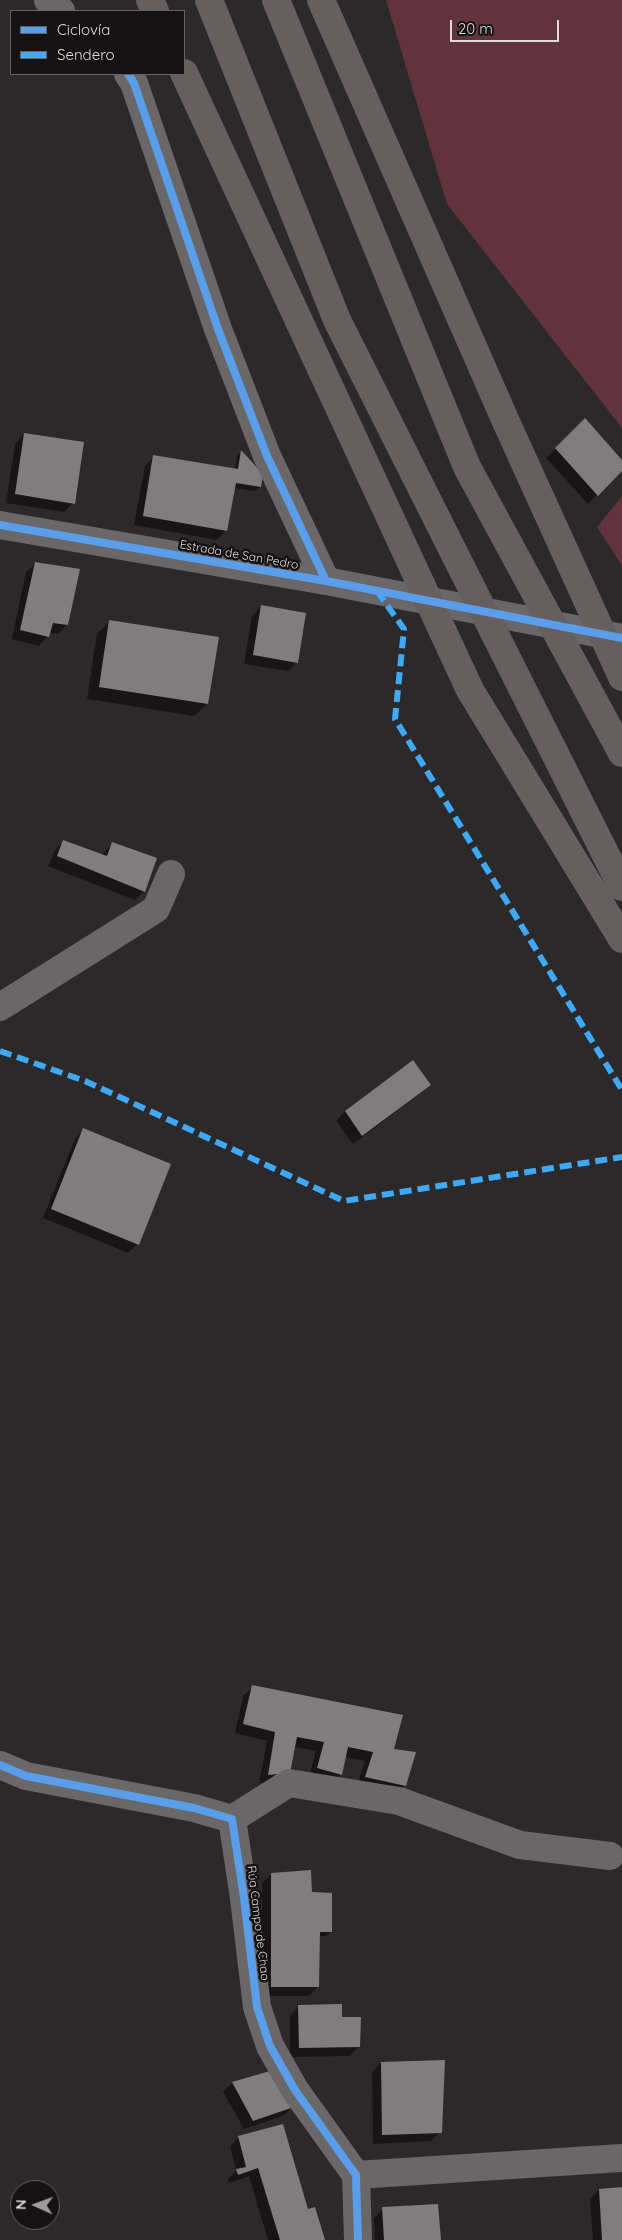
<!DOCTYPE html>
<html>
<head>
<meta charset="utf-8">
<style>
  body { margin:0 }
  #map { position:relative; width:622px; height:2240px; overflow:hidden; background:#2c292a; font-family:Quicksand,sans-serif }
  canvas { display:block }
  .legend { position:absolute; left:10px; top:10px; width:175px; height:65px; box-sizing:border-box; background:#141212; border:1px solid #656262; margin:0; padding:6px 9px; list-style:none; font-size:15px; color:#dedadb }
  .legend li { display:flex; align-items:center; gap:10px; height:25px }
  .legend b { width:25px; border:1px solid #656262 }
  .north { position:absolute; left:10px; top:2180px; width:50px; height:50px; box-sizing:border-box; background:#141212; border:1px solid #656262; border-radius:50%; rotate:272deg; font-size:14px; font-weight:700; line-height:20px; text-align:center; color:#dedadb }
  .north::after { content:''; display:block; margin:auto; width:18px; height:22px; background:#a09c9d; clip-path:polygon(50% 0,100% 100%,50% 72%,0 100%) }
  .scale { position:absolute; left:450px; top:20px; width:109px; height:22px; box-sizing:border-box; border:2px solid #dedadb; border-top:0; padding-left:6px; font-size:15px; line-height:18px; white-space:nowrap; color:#dedadb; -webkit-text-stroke:4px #141212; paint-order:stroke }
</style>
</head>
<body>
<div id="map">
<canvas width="622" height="2240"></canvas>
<ul class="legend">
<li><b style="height:6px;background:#5a9eea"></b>Ciclovía</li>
<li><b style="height:6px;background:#3fa9f5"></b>Sendero</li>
</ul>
<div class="north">N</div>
<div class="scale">20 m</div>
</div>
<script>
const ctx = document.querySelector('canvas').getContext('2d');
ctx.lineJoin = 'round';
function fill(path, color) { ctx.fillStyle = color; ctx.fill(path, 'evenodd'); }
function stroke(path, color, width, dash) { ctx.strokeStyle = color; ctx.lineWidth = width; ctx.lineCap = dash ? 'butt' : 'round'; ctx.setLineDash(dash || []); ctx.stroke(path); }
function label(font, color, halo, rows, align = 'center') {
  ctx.font = font + ' Quicksand,sans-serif'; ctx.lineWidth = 5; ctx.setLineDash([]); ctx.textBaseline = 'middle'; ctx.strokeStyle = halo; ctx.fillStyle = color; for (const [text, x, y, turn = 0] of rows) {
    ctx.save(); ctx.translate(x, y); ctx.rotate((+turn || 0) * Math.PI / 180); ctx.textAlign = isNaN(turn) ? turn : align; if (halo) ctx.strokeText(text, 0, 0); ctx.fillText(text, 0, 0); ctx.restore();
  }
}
const green = new Path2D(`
  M386 0H622V428L447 204Z
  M622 496V566L597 527Z`);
const shadow = new Path2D(`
  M585 420 622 462V469L588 504 546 458Z
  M24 434 73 503 64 512 6 503 15 444Z
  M241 452 260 487 255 491 234 488 226 530 217 540 134 525 145 466 154 456 235 470 237 456Z
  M36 563 79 570 67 625 58 634 49 633 48 636 39 646 12 639 26 572Z
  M261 606 297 662 288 671 244 664 252 616Z
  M110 621 207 704 194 716 87 699 97 634Z
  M64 841 102 855 112 844 144 891 135 900 48 866 55 850Z
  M429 1085 420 1094 353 1144 336 1121 345 1111Z
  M84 1130 137 1244 128 1253 43 1218 75 1139Z
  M253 1687 392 1750 405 1785 396 1795 357 1786 365 1761 345 1757 341 1774 332 1783 309 1777 316 1751 294 1747 280 1782 259 1783 267 1741 235 1733 243 1696Z
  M272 1874 311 1895 331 1932 326 1936H319L318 1987 309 1996H262V1883Z
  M299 2006 341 2018 359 2046 350 2056 290 2057V2016Z
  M381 2063 440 2132 431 2141 373 2144 372 2072Z
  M270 2072 292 2107 283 2116 244 2129 223 2092 232 2083Z
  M239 2137 307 2210 323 2240H268L249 2176 229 2183 228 2179 236 2171 230 2146Z
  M622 2188V2240H593L590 2199 599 2190Z
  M383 2209 439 2240H375L374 2218Z`);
const building = new Path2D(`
  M585 418 622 460V471L598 496 555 448Z
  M24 433 84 442 75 504 15 494Z
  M241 450 263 474 261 487 236 483 227 531 143 516 153 455 238 469Z
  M35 562 80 569 68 625 53 623 49 637 20 630Z
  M261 605 306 613 298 663 253 655Z
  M109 620 219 637 208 704 99 687Z
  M63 840 107 856 112 842 157 858 145 892 57 856Z
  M413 1060 431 1085 362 1136 345 1111Z
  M83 1128 171 1164 139 1245 51 1209Z
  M252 1685 403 1715 394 1749 416 1752 406 1786 365 1777 373 1752 348 1747 342 1775 317 1768 324 1742 297 1737 290 1773 268 1775 275 1732 243 1724Z
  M311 1870 312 1892 332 1893V1932H320L319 1987H271V1873Z
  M342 2004V2017H361L360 2047 299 2048 298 2005Z
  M445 2060 442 2133 382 2135 381 2062Z
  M270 2071 294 2107 253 2121 232 2082Z
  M283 2124 308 2209 315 2207 325 2240H280L258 2168 238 2175 236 2169 246 2167 238 2136Z
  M622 2187V2240H602L599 2189Z
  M438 2204 441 2240H384L382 2207Z`);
const minor = new Path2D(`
  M48 0 61 11
  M128 74 134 83 218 329 267 456 326 581
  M0 525 326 581 622 638
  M0 1007 156 909 171 874
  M0 1765 26 1776 194 1808 232 1819 244 1898 257 2007 270 2046 295 2090 356 2175 358 2240
  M232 1819 289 1783 399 1801 520 1845 610 1856
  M356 2175 622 2158`);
const highway = new Path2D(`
  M150 0 155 11
  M209 0 337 320 622 887
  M276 0 467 467 622 753
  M321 0 507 424 622 677
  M184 73 470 690 622 939`);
const quiet = new Path2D(`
  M377 591 404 629 395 719 622 1090
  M0 1051 85 1081 344 1201 622 1157`);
const cycleway = new Path2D(`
  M128 74 134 83 218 329 267 456 326 581
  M0 525 326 581 622 638
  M0 1765 26 1776 194 1808 232 1819 244 1898 257 2007 270 2046 295 2090 356 2175 358 2240`);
const streetNames = [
  ["Estrada de San Pedro",239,555,10],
  ["Rúa Campo de Chao",258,1923,83]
];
fill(green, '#60333e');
fill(shadow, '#0007');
fill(building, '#807d7e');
stroke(minor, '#696767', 28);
stroke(highway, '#675e60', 28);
stroke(quiet, '#3fa9f5', 6, [12, 6]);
stroke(cycleway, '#5a9eea', 8);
label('12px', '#dedadb', '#141212', streetNames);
</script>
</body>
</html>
